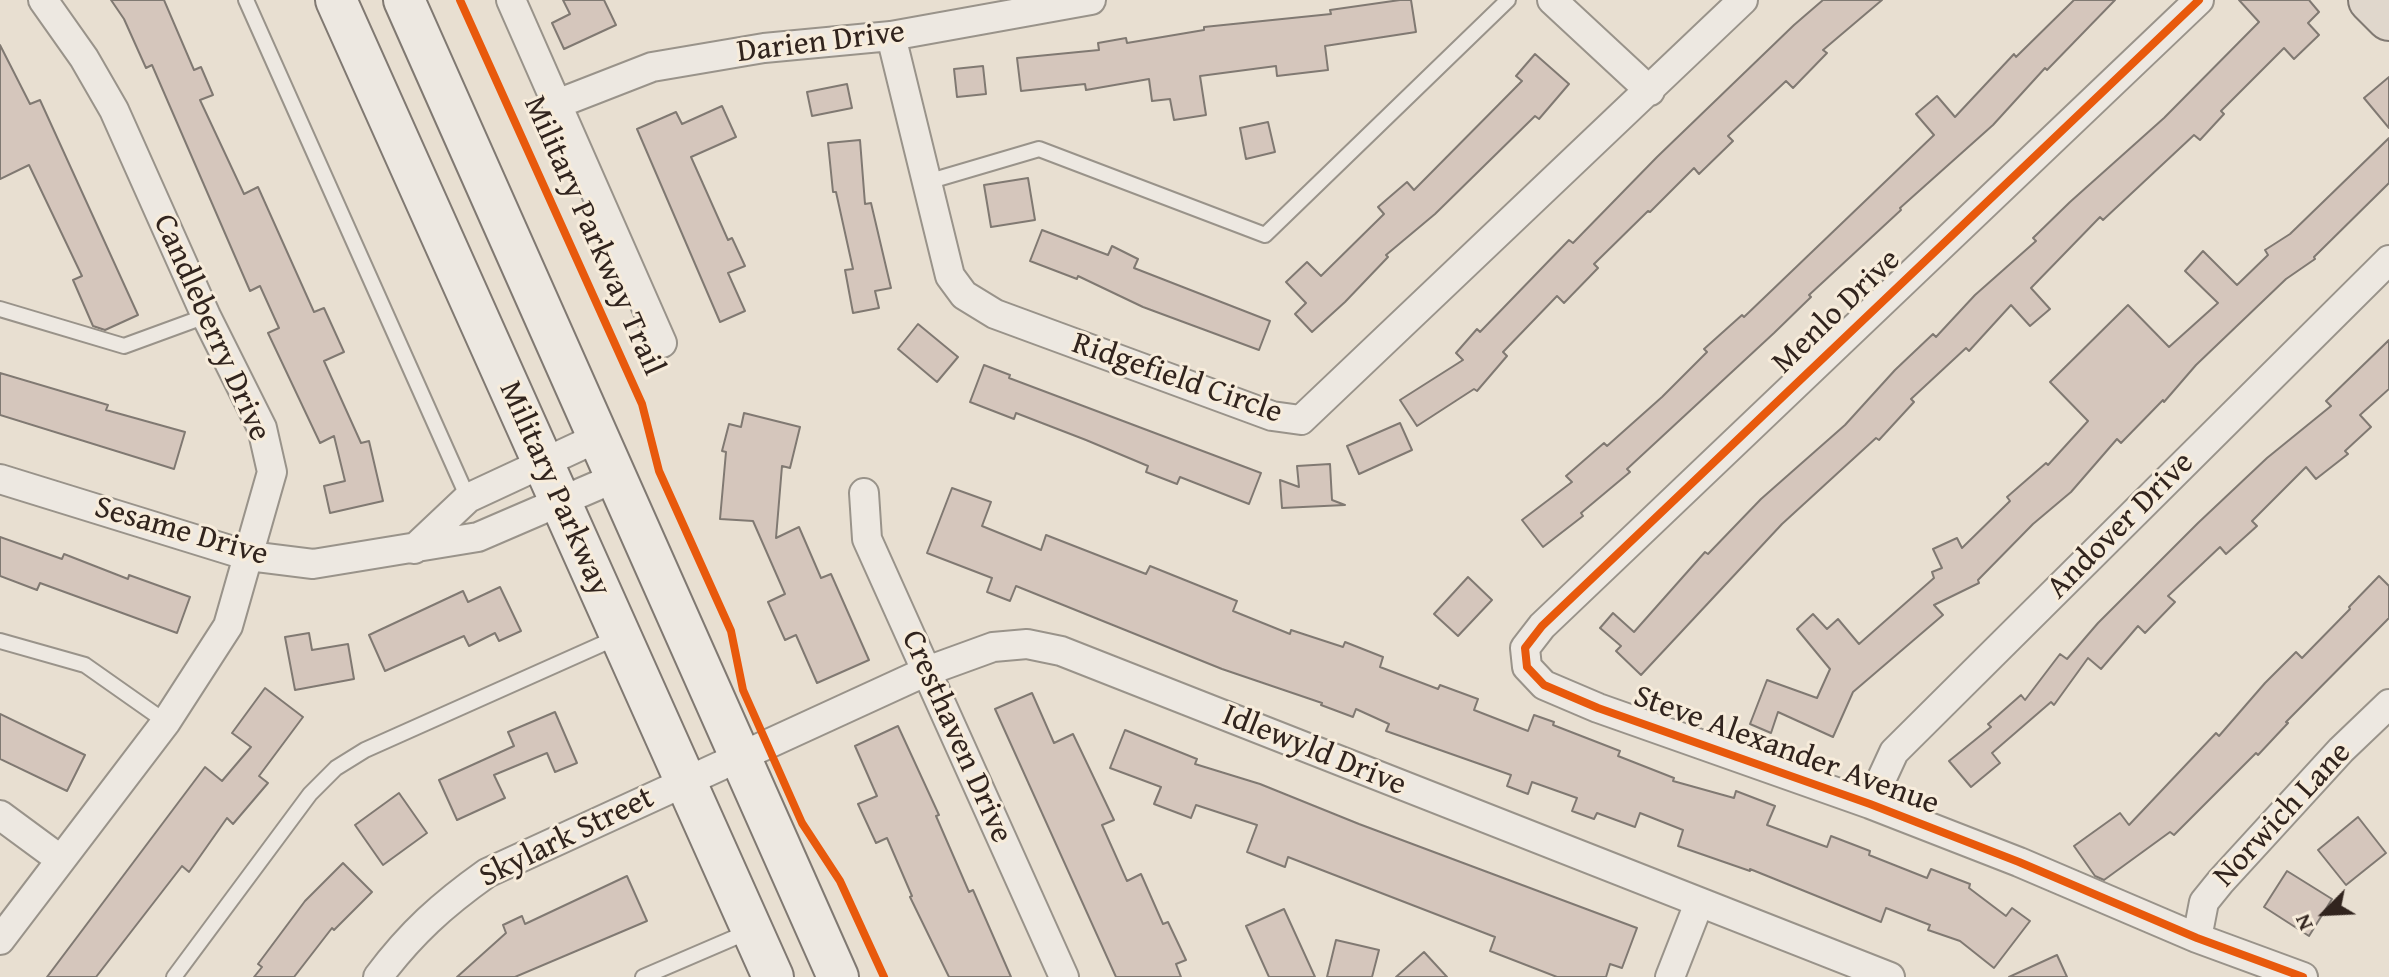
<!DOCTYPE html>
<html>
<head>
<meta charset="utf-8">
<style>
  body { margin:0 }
  #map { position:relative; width:2389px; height:977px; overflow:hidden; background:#e8dfd1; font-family:"Gentium Book Plus",serif }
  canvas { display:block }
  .north { position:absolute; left:2285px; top:873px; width:80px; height:80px; -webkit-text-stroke:6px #f7ecdb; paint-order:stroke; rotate:246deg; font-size:22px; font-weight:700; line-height:32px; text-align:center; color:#31241e }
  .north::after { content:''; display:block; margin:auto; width:28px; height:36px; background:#31241e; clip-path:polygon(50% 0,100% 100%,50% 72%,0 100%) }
</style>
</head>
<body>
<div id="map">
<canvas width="2389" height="977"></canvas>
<div class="north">N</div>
</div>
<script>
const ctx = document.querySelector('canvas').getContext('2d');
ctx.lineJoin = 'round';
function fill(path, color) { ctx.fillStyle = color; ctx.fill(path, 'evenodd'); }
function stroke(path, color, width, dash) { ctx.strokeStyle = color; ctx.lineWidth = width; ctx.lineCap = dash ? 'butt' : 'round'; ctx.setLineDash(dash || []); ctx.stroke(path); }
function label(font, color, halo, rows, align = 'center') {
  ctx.font = font + ' "Gentium Book Plus",serif'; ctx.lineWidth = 6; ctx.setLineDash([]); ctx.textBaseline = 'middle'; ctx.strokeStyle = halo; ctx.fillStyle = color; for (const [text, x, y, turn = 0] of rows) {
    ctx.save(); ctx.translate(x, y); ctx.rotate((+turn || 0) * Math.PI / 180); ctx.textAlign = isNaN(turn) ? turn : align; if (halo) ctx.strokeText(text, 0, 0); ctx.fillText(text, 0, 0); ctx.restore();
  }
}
const building = new Path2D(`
  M111 0H164L194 70 201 67 213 95 200 100 244 194 258 187 314 312 324 308 344 352 324 361 361 443 369 441 383 501 330 513 324 486 345 481 334 436 320 443 268 333 279 328 260 286 250 291 152 65 146 68 124 19Z
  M563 0H604L616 25 564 49 552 23 570 14Z
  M1400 0H1411L1416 32 1325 46 1328 70 1277 76 1276 66 1200 76 1206 115 1174 120 1170 99 1152 101 1149 79 1086 90 1085 84 1021 91 1017 58 1099 50 1098 43 1126 38 1127 43 1204 30V27L1331 14 1330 10Z
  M1823 0H1882L1823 50 1827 53 1793 88 1786 81 1728 136 1733 141 1699 174 1694 168 1650 212 1648 211 1594 264 1598 268 1564 303 1557 296 1503 352 1507 356 1477 391 1474 389 1417 426 1400 400 1463 360 1456 353 1477 329 1480 332 1569 240 1573 243 1657 157 1794 25Z
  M2074 0H2115L2047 70 2045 68 1993 125 1900 208 1901 210 1809 295 1811 297 1774 333 1627 469 1630 472 1581 513 1583 516 1543 547 1522 520 1572 482 1566 476 1604 443 1607 446 1662 397 1707 352 1704 349 1742 315 1744 317 1934 135 1916 114 1937 96 1955 117 2014 54 2016 57Z
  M2239 0H2309L2319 12 2308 23 2319 35 2294 59 2284 48 2221 111 2224 114 2200 140 2194 135 2103 220 2100 217 2031 288 2050 309 2030 326 2011 305 1969 351 1966 348 1911 399 1914 402 1879 440 1876 438 1782 524 1641 675 1616 651 1621 646 1600 628 1613 613 1634 632 1705 552 1708 554 1761 499 1845 425 1895 370 1933 334 1936 337 1975 295 2036 241 2033 238 2070 202 2164 118 2259 22Z
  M0 45 30 104 40 100 138 315 105 330 93 326 73 280 82 276 29 165 0 179Z
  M1535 54 1569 84 1539 119 1535 116 1435 214 1386 255 1388 257 1345 302 1312 332 1295 314 1306 303 1286 282 1307 262 1321 276 1384 214 1378 207 1407 182 1414 190 1522 81 1516 76Z
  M983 66 986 94 957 97 954 69Z
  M2389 77V128L2364 98Z
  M847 84 852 108 812 116 807 92Z
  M722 106 736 137 691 157 728 240 732 238 745 266 728 273 745 311 720 322 637 129 676 112 682 124Z
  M1268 122 1275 152 1246 159 1240 128Z
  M2389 138V183L2314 257 2315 259 2286 279 2196 365 2164 402 2163 400 2121 443 2117 439 2071 492 2033 524 1978 580 1979 583 1934 605 1943 615 1853 692 1833 737 1778 712 1771 733 1750 724 1767 680 1817 698 1830 669 1797 629 1813 614 1827 629 1838 619 1859 644 1934 578 1932 572 1942 568 1933 549 1957 538 1962 548 2010 501 2007 497 2046 463 2048 465 2088 421 2050 382 2128 305 2169 347 2218 303 2185 271 2203 251 2237 285 2268 255 2265 250 2290 234Z
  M860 140 865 204 871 203 891 288 875 291 879 308 853 313 845 270 853 269 836 192H833L828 143Z
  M1028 178 1035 220 991 227 984 185Z
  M1042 230 1108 255 1112 246 1138 259 1134 268 1270 321 1259 350 1143 307 1078 276 1077 279 1030 261Z
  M918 324 958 357 937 382 898 349Z
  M2389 340V389L2360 415 2371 427 2345 451 2348 454 2316 479 2306 467 2252 521 2257 526 2226 554 2220 547 2168 596 2175 602 2145 633 2138 626 2101 669 2088 658 2054 705 2051 702 1992 753 2000 763 1971 787 1949 761 1991 727 1988 724 2021 695 2025 700 2060 654 2067 659 2098 623 2198 523 2267 458 2331 406 2326 401Z
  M984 365 1010 375 1009 378 1261 473 1249 504 1180 477 1177 484 1146 472 1148 466 1086 440 1016 413 1014 419 970 402Z
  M0 373 108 405 106 410 185 432 174 469 0 415Z
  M744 413 800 427 790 468 782 466 776 538 799 527 821 578 831 574 869 660 817 683 796 635 785 640 768 602 785 594 753 521 720 519 726 452 722 451 729 424 741 427Z
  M1400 423 1412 450 1359 474 1347 446Z
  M1330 464 1332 500 1345 505 1282 508 1280 480 1299 487 1297 466Z
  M952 488 991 502 982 526 1041 550 1046 535 1146 574 1150 566 1237 601 1233 611 1290 634 1291 630 1343 647 1345 642 1383 657 1380 667 1438 689 1440 685 1478 699 1474 710 1528 731 1534 715 1554 722 1553 725 1620 751 1618 756 1674 778 1673 781 1734 798 1736 791 1775 806 1767 825 1827 847 1831 836 1870 851 1869 855 1927 878 1931 869 1970 884 1969 888 2006 916 2012 908 2030 921 1994 968 1960 941 1928 930 1930 925 1886 908 1881 922 1750 869V871L1678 846 1683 830 1640 813 1635 827 1597 813 1594 819 1572 811 1577 798 1532 782 1528 794 1507 786 1511 775 1386 731 1389 724 1356 709 1353 717 1321 705 1322 703 1222 669 1016 586 1010 601 987 592 992 578 927 553Z
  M0 537 62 559 64 554 128 579 129 575 190 597 177 633 40 583 37 590 0 576Z
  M2379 576 2389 586V618L2286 722 2288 723 2258 755 2256 753 2174 835 2170 832 2104 880 2095 876 2074 846 2120 813 2129 825 2216 733 2219 736 2265 683 2296 652 2302 658 2350 609 2349 607Z
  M1468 577 1492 600 1458 636 1434 614Z
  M500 587 521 631 499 641 495 633 469 646 464 636 385 671 369 635 463 591 468 602Z
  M309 633 312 650 348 644 354 679 295 690 285 637Z
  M265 688 303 717 259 776 268 783 233 824 227 818 189 872 182 866 96 977H47L205 767 222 781 251 747 232 733Z
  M1032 693 1054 743 1073 734 1114 820 1102 825 1127 881 1141 874 1163 924 1168 922 1186 960 1176 964 1181 977H1116L995 709Z
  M555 712 577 763 555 772 547 753 494 775 505 798 457 820 439 780 514 746 508 732Z
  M0 714 85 755 67 791 0 759Z
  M898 726 939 815 936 816 969 892 973 890 1011 977H949L910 897 912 896 887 838 876 843 858 804 877 796 855 746Z
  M1125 730 1197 759 1195 764 1260 784 1359 824 1637 928 1622 968 1610 964 1606 977H1557L1490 951 1495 937 1288 857 1285 867 1247 852 1257 825 1196 805 1191 818 1154 804 1161 787 1110 768Z
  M399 793 427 833 383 865 355 825Z
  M2358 817 2386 853 2346 885 2318 850Z
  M343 863 372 892 334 930 332 928 294 977H254L262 967 258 964 305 901Z
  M2287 871 2332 899 2309 936 2264 907Z
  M627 876 647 921 515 977H457L506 933 503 925 522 916 525 924Z
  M1284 909 1315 977H1269L1246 926Z
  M1336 940 1379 950 1372 977H1327Z
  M1424 952 1447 977H1396Z
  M2057 955 2067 977H2009Z`);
const lane = new Path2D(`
  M246 0 468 498
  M927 182 1039 149 1265 235 1508 0
  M0 309 124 346 206 316
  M0 641 85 665 166 722
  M174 977 310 794 336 768 365 750 618 637
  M643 977 750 931`);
const street = new Path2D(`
  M511 0 662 343
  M1552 0 1650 91
  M2199 0 1542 626 1525 648 1527 667 1544 685 1598 708 1870 804 2019 862 2197 938 2303 977
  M891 36 950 276 964 295 995 314 1272 416 1301 420 1743 0
  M557 104 652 67 764 48 891 36 1091 0
  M0 479 249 556 313 564 478 537 615 478
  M864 493 867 539 1064 977
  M414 549 468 498 597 438
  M1870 804 1894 752 2389 260
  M0 815 61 860
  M2197 938 2204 902 2221 881 2341 750 2389 704
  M0 940 166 722 228 626 272 472 262 428 206 316 114 110 84 58 43 0
  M378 977C411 933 442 905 487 873L927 671 993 647 1027 644 1061 651 1890 977
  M1670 977 1699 903`);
const secondary = new Path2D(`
  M336 0 773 977
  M404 0 838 977`);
const primary = new Path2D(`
  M2371 0 2389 18`);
const cycleway = new Path2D(`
  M460 0 642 404 659 471 731 631 743 690 802 823 840 881 884 977
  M2199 0 1542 626 1525 648 1527 667 1544 685 1598 708 1870 804 2019 862 2197 938 2303 977`);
const streetNames = [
  ["Darien Drive",821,43,-7],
  ["Military Parkway Trail",593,236,66],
  ["Menlo Drive",1837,312,-44],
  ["Candleberry Drive",211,328,66],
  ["Ridgefield Circle",1177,379,19],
  ["Military Parkway",554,489,66],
  ["Andover Drive",2121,526,-45],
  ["Sesame Drive",181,532,16],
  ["Cresthaven Drive",956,737,66],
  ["Idlewyld Drive",1314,751,22],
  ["Steve Alexander Avenue",1786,751,20],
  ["Norwich Lane",2283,815,-47],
  ["Skylark Street",567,838,-26]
];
fill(building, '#d5c6bc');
stroke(building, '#807972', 2);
stroke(lane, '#99938a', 18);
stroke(street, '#99938a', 32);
stroke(secondary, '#807972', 44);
stroke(primary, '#807972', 48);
stroke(lane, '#ede8e1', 14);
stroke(street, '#ede8e1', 28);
stroke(secondary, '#ede8e1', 40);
stroke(primary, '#e0d7cc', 44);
stroke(cycleway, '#e8590c', 8);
label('32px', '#31241e', '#f7ecdb', streetNames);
</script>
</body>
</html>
